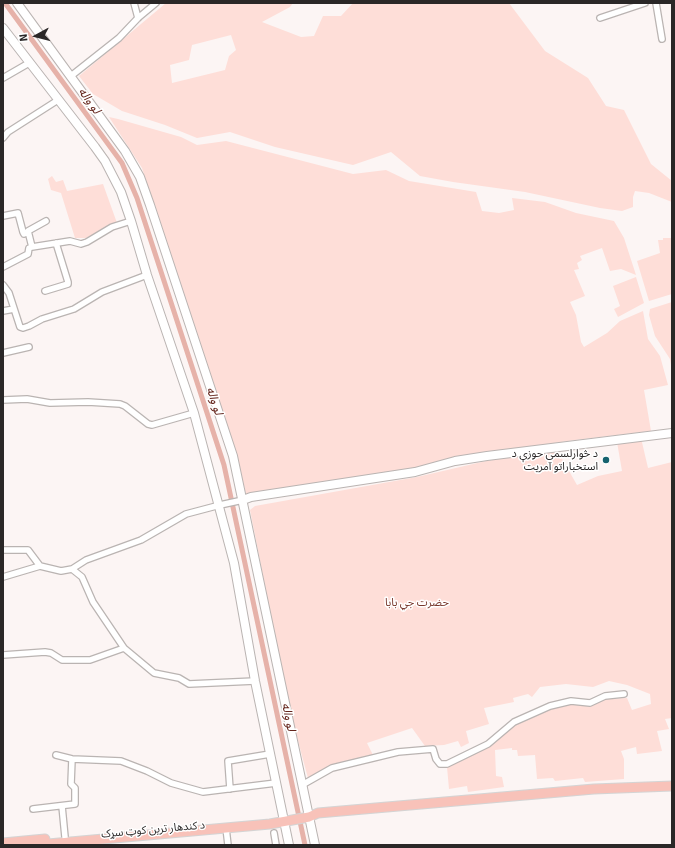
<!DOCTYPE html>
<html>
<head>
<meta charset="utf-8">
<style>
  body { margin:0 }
  #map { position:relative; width:675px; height:848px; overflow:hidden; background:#fcf5f4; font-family:Signika,sans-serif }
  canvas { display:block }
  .frame { position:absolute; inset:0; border:4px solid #2a2727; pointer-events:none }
  .north { position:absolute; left:16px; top:16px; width:40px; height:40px; -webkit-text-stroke:3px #fff; paint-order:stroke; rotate:263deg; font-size:11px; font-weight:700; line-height:16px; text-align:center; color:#2a2727 }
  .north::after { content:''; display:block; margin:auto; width:14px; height:18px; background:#2a2727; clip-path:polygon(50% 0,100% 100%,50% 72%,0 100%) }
</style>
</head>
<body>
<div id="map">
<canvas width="675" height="848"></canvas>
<div class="frame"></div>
<div class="north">N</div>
</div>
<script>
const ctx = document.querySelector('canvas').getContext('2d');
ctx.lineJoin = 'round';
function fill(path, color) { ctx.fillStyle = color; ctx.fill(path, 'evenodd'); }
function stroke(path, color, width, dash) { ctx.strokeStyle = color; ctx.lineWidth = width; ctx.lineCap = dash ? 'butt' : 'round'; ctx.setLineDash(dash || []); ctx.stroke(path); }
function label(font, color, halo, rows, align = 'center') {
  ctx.font = font + ' Signika,"Noto Sans Arabic",sans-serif'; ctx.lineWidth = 3; ctx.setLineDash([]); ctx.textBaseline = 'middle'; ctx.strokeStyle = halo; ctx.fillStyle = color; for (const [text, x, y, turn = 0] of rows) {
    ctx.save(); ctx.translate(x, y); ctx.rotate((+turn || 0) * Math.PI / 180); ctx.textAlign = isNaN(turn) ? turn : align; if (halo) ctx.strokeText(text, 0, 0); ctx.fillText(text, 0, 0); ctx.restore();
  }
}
const green = new Path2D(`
  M166 3H293L290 7 262 22 301 37 314 36 323 16H341L353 3H509L545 51 588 78 606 106 624 110 651 164 672 181V202L649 193 635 191 633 197V207L622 211 600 208 525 192 453 182 420 176 391 152 353 165 275 147 230 132 197 138 165 125 122 111 93 94 79 76ZM231 35 236 50 229 56 225 70 172 83 170 65 189 60 192 45Z
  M109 117 118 119 181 137 197 145 226 141 353 174 386 170 409 181 476 192 482 211 499 213 514 210 512 198 545 202 576 213 614 221 624 238 636 275 621 269 610 271 602 248 580 256 582 260 577 263 579 269 574 270 585 296 570 302 576 315 581 342 584 347 607 333 620 321 643 311 648 339 660 356 668 385 644 390 651 431 575 440 453 458 414 468 246 494 236 453 142 168Z
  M52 176 56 182 63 180 67 191 103 184 117 223 86 238H75L61 193 51 190 48 179Z
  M663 238H672V294L649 301 637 261 660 253 658 240H663Z
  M636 277 644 303 618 317 614 309 620 306 613 286Z
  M672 302V371L670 359 655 336 649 315 650 309Z
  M641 438 648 468 672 462V718L665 719 669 729 657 731 662 751 637 754 636 747 621 751 624 759V779L585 782 583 778 555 781 553 778 537 779 535 755 518 756 517 750H512V748L495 750 496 776 502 777 504 787 468 792 467 786 449 789 447 767 490 745 516 724 550 709 564 705H589L605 699 627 698 632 710 651 704 650 694 627 685 609 681 593 687 566 684 540 687 532 697 528 694 513 698 514 702 484 708 489 724 466 731 469 743 461 747 458 741 444 745 425 746 412 728 367 743 373 755 331 766 308 778C283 690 268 599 250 510L255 506 417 477 486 461 557 450 577 485 598 476 622 471 617 442Z`);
const canal = new Path2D(`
  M5 3 122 163 137 198 224 465 305 845`);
const street = new Path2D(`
  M134 3 138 18
  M656 3 662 39
  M600 18 645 3
  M71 76 119 38 138 18 156 3
  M3 78 29 63
  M3 138 8 132 58 100
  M3 216 18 213 23 232 24 234 27 233
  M32 247 28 231 46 221
  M3 267 28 254 29 248 32 247 70 241 81 244 87 242 112 227 131 221
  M3 285 9 293 20 327 23 328 29 326 42 319 74 309 102 292 147 275
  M45 291 68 284V282L56 243
  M3 311 14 309
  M3 353 29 347
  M3 400 27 399 50 403 88 402 120 404 125 406 148 424 152 425 194 413
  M3 550H28L40 566
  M72 569 82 577 93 602 124 648 154 673 179 678 189 684 255 681
  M3 577 40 566 61 571 72 569 86 560 141 540 186 514 220 505 243 500
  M3 655 45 652 51 653 62 660H90L124 648
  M56 755 72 759 121 761 147 771 171 783 203 792 276 783
  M302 785 332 768 398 752 433 749 436 759 440 764H447L488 744 514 722 550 706 571 701 590 703 605 696 624 694
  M230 789 228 761 270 754
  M62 806 65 837
  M33 809 75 804V788L71 784 72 759
  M226 828 228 845
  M274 833 276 845`);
const secondary = new Path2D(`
  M17 3 125 151 140 177 150 205 233 456 315 845
  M3 28 95 147 105 161 121 192 131 221 147 275 194 413 234 563 255 681 289 845
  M243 500 251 497 415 472 455 461 487 456 672 433`);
const primary = new Path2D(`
  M3 843 45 839
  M37 845 270 824 309 817 318 813 594 789 672 786`);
const markers = [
  [606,460,4,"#16626e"]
];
const poiNames = [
  ["د څوارلسمی حوزې د",598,454],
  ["استخباراتو آمريت",598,467]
];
const parkNames = [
  ["حضرت جي بابا",417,603]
];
const streetNames = [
  ["د کندهار ترين کوټ سړک",153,830,-5]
];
const waterNames = [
  ["لو واله",89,101,54],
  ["لو واله",214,401,72],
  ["لو واله",288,717,78]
];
fill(green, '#feded8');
stroke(canal, '#e6b2a9', 5);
stroke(street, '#bab4b2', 8);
stroke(secondary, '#bab4b2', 10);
stroke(primary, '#d4d4d4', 11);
stroke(street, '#fff', 5.5);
stroke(secondary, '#fff', 8);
stroke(primary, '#f8c2b9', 9);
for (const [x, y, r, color] of markers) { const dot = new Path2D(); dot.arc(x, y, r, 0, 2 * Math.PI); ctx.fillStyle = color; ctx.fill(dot); stroke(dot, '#fff', 1.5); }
label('11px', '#2a2727', '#fff', poiNames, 'right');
label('11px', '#77372c', '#fff', parkNames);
label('11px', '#2a2727', '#fff', streetNames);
label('italic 12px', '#64251c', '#fff', waterNames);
</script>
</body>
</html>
